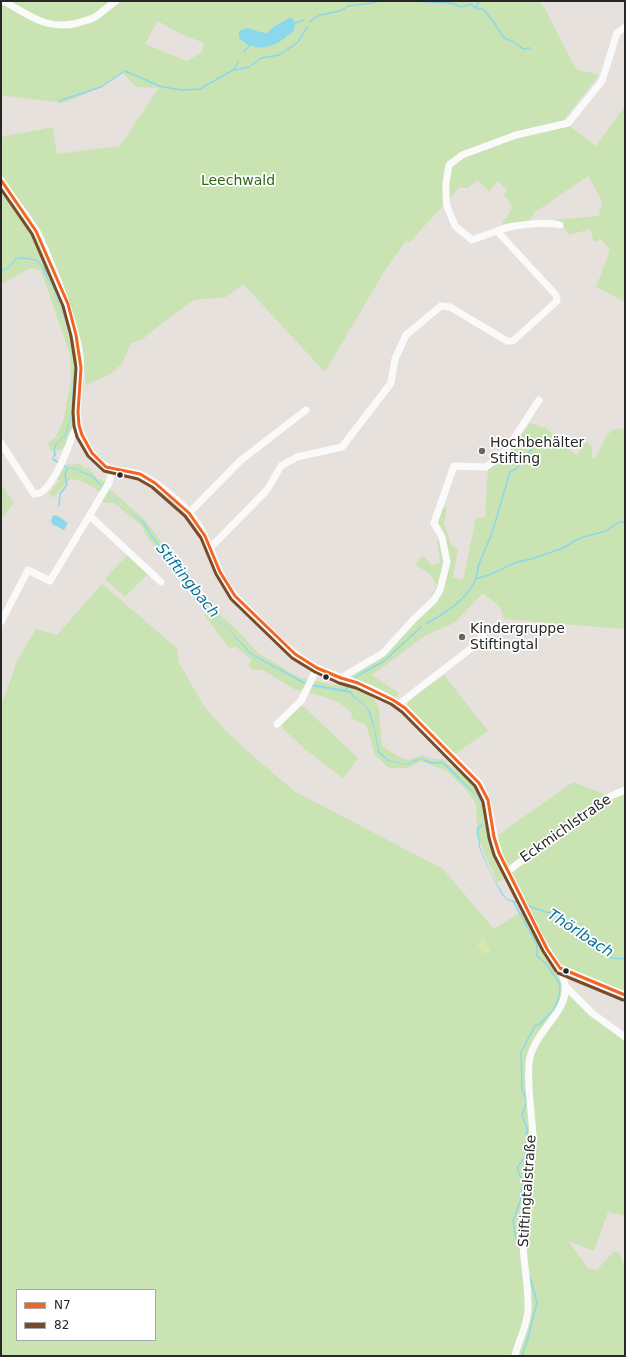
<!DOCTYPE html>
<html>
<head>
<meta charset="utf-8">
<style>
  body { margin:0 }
  #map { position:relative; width:626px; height:1357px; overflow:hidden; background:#e6e1dc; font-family:"DejaVu Sans",sans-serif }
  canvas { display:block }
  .frame { position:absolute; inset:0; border:2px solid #272727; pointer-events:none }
  .legend { position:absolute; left:16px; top:1289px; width:140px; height:52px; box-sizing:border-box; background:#fff; border:1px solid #a9a9a9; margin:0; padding:5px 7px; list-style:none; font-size:12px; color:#272727 }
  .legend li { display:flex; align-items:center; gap:8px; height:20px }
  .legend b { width:20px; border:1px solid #a9a9a9 }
</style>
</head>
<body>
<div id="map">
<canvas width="626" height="1357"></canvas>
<div class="frame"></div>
<ul class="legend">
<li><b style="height:5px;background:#f26522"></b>N7</li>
<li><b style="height:5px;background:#7a4b2a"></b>82</li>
</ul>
</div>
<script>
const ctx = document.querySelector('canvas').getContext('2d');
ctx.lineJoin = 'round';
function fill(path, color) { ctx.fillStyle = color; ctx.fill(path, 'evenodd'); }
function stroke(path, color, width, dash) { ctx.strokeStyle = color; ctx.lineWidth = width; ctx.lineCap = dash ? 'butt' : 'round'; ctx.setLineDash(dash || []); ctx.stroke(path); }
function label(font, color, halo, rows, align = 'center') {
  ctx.font = font + ' "DejaVu Sans",sans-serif'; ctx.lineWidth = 3.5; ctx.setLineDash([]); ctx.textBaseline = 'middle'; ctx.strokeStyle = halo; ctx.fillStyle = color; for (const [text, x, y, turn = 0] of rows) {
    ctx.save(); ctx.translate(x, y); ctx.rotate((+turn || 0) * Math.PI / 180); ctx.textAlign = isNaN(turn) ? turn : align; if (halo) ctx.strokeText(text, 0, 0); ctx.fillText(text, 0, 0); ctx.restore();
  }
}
const green = new Path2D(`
  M1 1H538L544 7 576 69 599 75 563 121 596 146 625 106V302L596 287 610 250 601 239 594 242 590 229 569 235 562 224 551 223 552 220 599 216 602 201 588 176 534 213 529 222 502 224 513 207 504 195 507 190 498 181 489 191 478 180 468 188H459L409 243 406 241 385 270 325 372 243 284 226 297 194 300 162 323 143 339 131 343 122 364 110 374 86 385 82 343 75 342 79 367 75 425 65 448 55 451 58 442 66 436 73 411 72 403 74 397V376L76 368V360L68 328 52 285 48 278 46 270 38 260 23 257 16 258 8 267 1 271V137L53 127 57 154 120 146 159 88 136 87 123 73 101 87 63 103 1 95ZM158 21 181 34 204 43 201 53 187 61 145 44ZM272 28 284 38 275 44 244 43 239 38 255 30 260 32 267 33Z
  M23 258 30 261H37C44 268 45 277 51 285L66 327 75 360 73 376 72 411 65 435 57 442 54 451 51 452 48 443 55 438 63 422 71 381 70 354 41 271 30 268 1 284V272L9 268 16 259Z
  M530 423 546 428 576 455 587 441 592 447V456L595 459 605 438 612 430 625 428V626L622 629 504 619 500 607 483 593 454 623 426 635 372 675 399 693 395 698 364 683 361 690 374 698 379 709 382 746 401 758 409 760 422 755 430 759H442L478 788 484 800 489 821 488 836 490 844 504 880 497 882 480 842 479 828 483 825 482 819V801L443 762H432L420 758 406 764 389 760 379 751 375 729 371 714 366 706 353 695 351 691 306 683 251 653 226 626 215 619 178 567 153 537 144 522 123 506 93 476 73 468 65 466V465L80 464 85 469 88 467 97 478 107 483 106 486 145 520 211 607 235 628 258 653 298 677 334 685 342 684 353 673 384 656 415 622 437 602 431 595 437 586 431 575 415 564 423 556 432 565 440 562 437 541 445 539 438 523 442 507 447 508 444 523 451 545 458 548 453 577 463 580 476 518 485 517 488 468 506 454Z
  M64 467 73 469 92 477 122 506 143 523 152 538 177 568 214 619 226 627 250 654 306 685 350 693 352 696 366 707 369 714 374 729 378 751 388 761 407 765 420 759 431 764 442 763 481 801V819L482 824 477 828 478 840C476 836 475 830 477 826L476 804 464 787 445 770 421 761 408 768H389L375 755 366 725 351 718 352 713 340 703 325 697 294 689 263 670H253L248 665 252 660 235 646 230 649 204 615 207 612 175 568 147 537 142 526 114 503 102 502 105 495C95 489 82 478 70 479L53 498 49 493 59 481 57 479Z
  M1 484 14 503 1 519Z
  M128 554 149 573 125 597 105 579Z
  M102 584 177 648 179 663 204 706 222 727 247 751 294 791 443 869 494 929 518 914 524 912 544 949 538 929 539 923H536L503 856 497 836 573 782 615 798 625 794V991L561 965 562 993 570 986 587 1004 625 1035V1216L608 1212 594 1251 568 1241 588 1268 597 1270 613 1252H619L625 1268V1356H1V706L17 661 36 629 57 635ZM17 1290H155V1340H17Z
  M444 675 488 731 455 754 407 705 410 698Z
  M300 706 304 707 358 758 343 778 305 749 283 729 282 725 288 717Z`);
const pitch = new Path2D(`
  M484 939 491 951 484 955 477 944Z`);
const water = new Path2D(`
  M289 18 293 19 295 25 294 31C288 35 281 42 275 44 262 50 248 48 239 38V31L248 28 260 32 267 33 272 28Z
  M23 257 38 260 46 270 48 278 52 285 68 328 76 360V368L74 376V397L72 403 73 411 66 436 58 442 55 449 56 455 53 458 67 467 73 468 93 476 122 506 144 522 153 537 178 567 215 619 226 626 251 653 306 683 351 691 353 695 366 706 371 714 375 729 379 751 389 760 406 764 420 758 432 762H443L452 770 482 801V819L483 825 479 829 480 847 491 873 503 894 507 899 513 901V902L507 900 502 895 491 874 479 847 477 828 482 824 481 801 442 763 431 764 420 759 407 765 388 761 378 752 374 729 369 714 366 707 352 696 350 693 306 685 250 654 226 627 214 619 177 568 152 538 143 523 122 506 92 477 73 469 64 467 54 461 52 459 54 454V448L57 442 65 435 72 411 73 376 75 360 67 327 51 285C45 277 44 268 37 261 30 261 24 258 17 259L9 268 1 272V271L8 267 16 258Z
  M53 515 58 516 68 523 64 530 52 524 51 521Z`);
const stream = new Path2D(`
  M410 1 451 3 461 7 470 4 478 9H483L493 21 504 38 514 42 523 49 530 48
  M476 7 479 1
  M310 22C319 10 338 16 348 6L372 3 379 1
  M292 24 304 20
  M244 52 250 45
  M252 65 261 58 279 55 288 49 298 42 307 27
  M234 69 238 62
  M59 101 101 87 125 71 162 87 183 90 200 89 233 70 250 67
  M59 506 60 494 67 485 65 475 67 468
  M476 579 479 564 492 533 510 472 517 468 534 446
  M426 624C446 612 466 601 476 579L489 575 517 562 532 559 563 548 580 538 606 531 619 522H625
  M354 679 362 673 383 662 421 627
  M345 690 350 685
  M513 901 521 904
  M513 901 537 945V956L546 964 560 984 559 997 554 1009 540 1024 535 1026 521 1052 522 1089 527 1101 522 1115 527 1128V1135
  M528 906 553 914 567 925 581 931 586 941 611 958 625 959
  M520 1245 516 1239 513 1221 520 1202 523 1184 517 1168 525 1157 527 1142
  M522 1356 528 1338 537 1302 530 1277`);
const minor = new Path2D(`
  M3 1C30 15 46 31 78 23 83 21 89 20 93 18 101 14 108 6 116 1
  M1 180C12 197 25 213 36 230 43 242 47 254 52 266 64 295 75 324 80 355 83 382 71 412 83 437 90 452 99 467 117 470 126 471 134 472 142 475 155 481 166 491 177 500 188 510 199 523 205 537 215 557 220 580 236 597 243 605 252 612 259 620 277 638 294 656 317 668 330 674 344 678 357 683 373 689 390 698 405 708L479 783C492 804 490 829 499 853 503 865 510 876 516 888 526 908 535 929 546 948 554 961 563 970 565 985 569 1013 531 1033 529 1064 527 1088 532 1112 533 1137 534 1165 525 1193 523 1221 520 1251 529 1280 528 1309 528 1325 518 1341 515 1356
  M497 231C510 225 546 221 560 225
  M1 443 34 494C34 494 40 493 40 493 51 487 63 461 67 450 71 441 72 432 79 425
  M189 513 240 461 306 410
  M90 516 161 582
  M210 548 267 490 281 466 297 457 342 447 391 383 395 359 406 335 441 306 450 307 507 341H513L557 301 556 295 497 231 472 240 455 226 447 206 446 196V183L449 165 462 155 516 135 568 123 602 81 617 33 625 27
  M1 622 28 570 50 581 109 483 113 469
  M341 678 383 653 413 620 434 600 440 590 447 562 442 537 434 523 454 466 486 467 490 464 505 452 539 400
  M399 704 478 643 483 635
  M277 724 301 701 317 668
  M508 871 591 809 611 796 625 790
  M560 968 625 995
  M565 986 592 1013 625 1037`);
const bus1 = new Path2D(`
  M1 180 36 231 68 304 76 335 81 368 78 412 79 425 82 435 92 453 106 467 140 474 155 483 189 513 205 536 220 572 235 596 295 654 317 668 341 678 358 683 393 700 405 708 479 783 488 800 494 837 499 853 547 949 560 968
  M560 968 625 995`);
const bus2 = new Path2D(`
  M1 189 32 234 63 306 71 336 76 368 73 412 74 426 77 437 88 456 104 471 138 479 152 487 185 516 201 538 216 574 231 599 292 658 315 672 339 683 356 688 391 704 402 712 475 786 483 802 489 838 494 855 543 951 556 971
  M558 973 623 1000`);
const markers = [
  [482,451,4,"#6a6866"],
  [120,475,3.5,"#272727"],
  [462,637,4,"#6a6866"],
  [326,677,3.5,"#272727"],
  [566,971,3.5,"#272727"]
];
const parkNames = [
  ["Leechwald",238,181]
];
const poiNames = [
  ["Hochbehälter",490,443],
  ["Stifting",490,459],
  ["Kindergruppe",470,629],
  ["Stiftingtal",470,645]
];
const streetNames = [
  ["Eckmichlstraße",566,829,-35],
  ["Stiftingtalstraße",528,1191,-86]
];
const waterNames = [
  ["Stiftingbach",187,581,51],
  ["Thörlbach",580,934,33]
];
fill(green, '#c9e3b2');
fill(pitch, '#d6e7af');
fill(water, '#8bd8ec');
stroke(stream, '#8bd8ec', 1.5);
stroke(minor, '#fbfafa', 7);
stroke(bus1, '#f26522', 3);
stroke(bus2, '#7a4b2a', 3);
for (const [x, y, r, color] of markers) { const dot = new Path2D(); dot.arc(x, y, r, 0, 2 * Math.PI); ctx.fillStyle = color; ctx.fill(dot); stroke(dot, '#fff', 1.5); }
label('14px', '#2b6516', '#fff', parkNames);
label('14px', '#272727', '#fff', poiNames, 'left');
label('14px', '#272727', '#fff', streetNames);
label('italic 15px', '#08709a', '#fff', waterNames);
</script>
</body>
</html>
